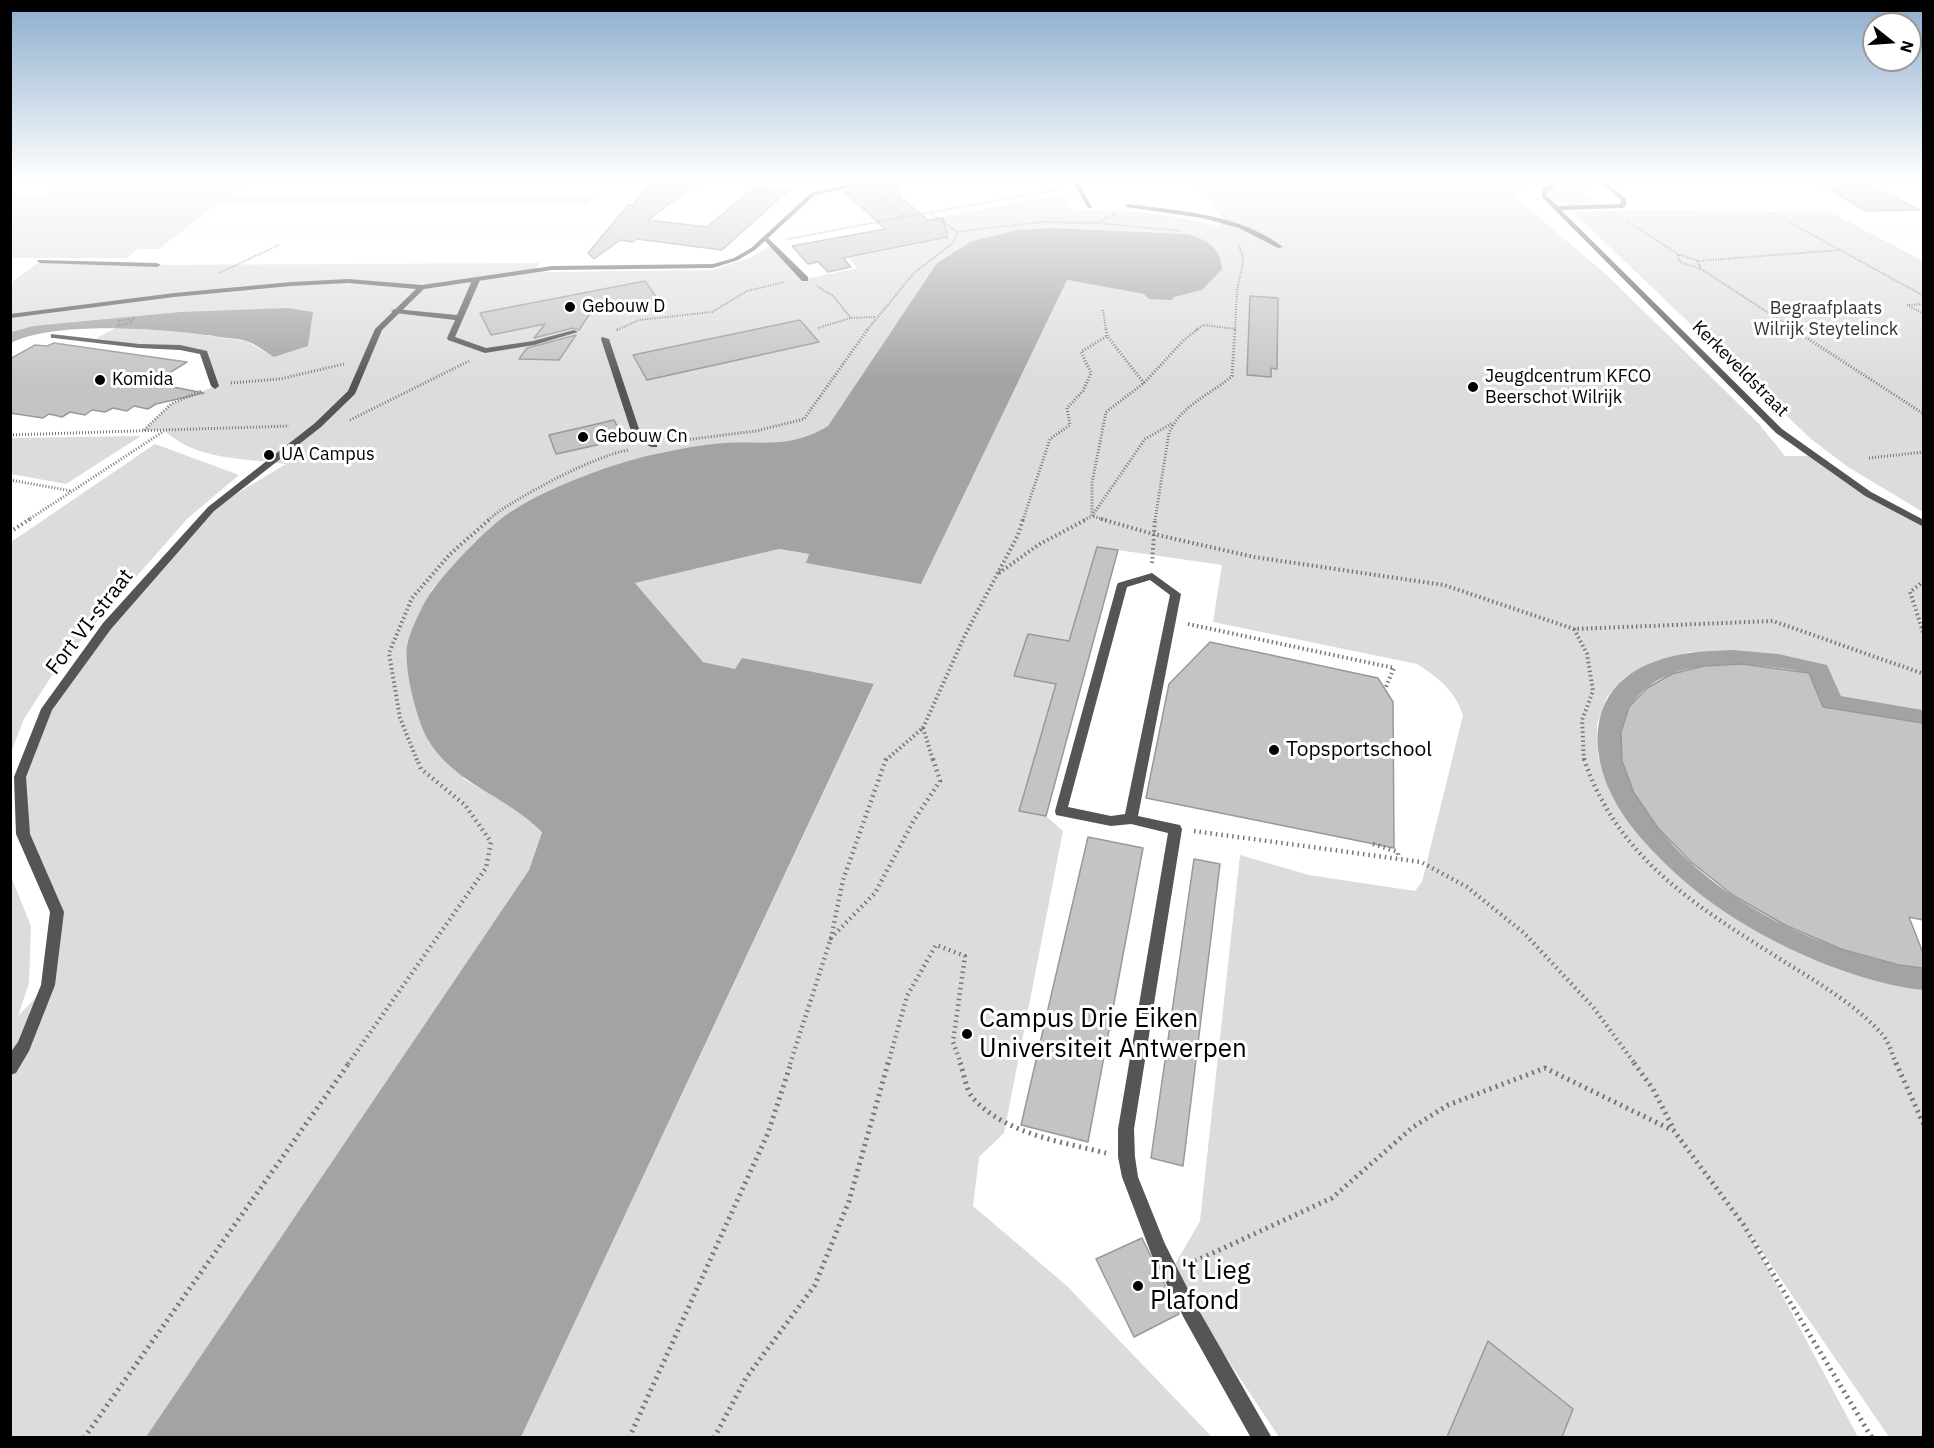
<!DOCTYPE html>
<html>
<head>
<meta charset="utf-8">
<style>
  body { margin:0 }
  #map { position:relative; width:1934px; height:1448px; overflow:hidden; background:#fff; font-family:"IBM Plex Sans",sans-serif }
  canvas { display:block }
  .frame { position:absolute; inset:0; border:12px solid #000; pointer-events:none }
  .north { position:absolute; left:1862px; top:12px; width:60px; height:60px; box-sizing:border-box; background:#fff; border:2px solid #999; border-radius:50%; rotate:107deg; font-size:16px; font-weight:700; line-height:24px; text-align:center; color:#000 }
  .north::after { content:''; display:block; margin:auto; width:21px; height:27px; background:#000; clip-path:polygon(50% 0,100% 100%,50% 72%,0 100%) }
</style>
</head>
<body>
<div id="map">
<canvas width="1934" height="1448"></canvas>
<div class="frame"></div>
<div class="north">N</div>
</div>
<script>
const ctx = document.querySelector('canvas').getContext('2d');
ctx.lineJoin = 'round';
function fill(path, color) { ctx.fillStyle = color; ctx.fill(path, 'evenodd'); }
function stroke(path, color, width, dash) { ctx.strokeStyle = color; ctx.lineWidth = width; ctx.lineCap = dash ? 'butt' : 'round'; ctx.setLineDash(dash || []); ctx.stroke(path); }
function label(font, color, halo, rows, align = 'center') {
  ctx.font = font + ' "IBM Plex Sans",sans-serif'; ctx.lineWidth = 6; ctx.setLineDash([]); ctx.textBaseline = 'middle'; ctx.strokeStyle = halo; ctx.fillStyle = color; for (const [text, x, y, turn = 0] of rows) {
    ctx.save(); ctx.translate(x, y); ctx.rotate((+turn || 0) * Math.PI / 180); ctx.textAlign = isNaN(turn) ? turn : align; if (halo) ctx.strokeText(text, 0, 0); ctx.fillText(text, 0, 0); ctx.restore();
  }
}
const green = new Path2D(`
  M70 180H247L229 195H593L587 204H217L159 249H138L127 258H11V195H46Z
  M1194 180H1526L1514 196 1608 276 1759 424 1785 456H1813L1836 474 1923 524 1924 615 1919 624 1923 626V710L1841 696 1827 665 1690 652 1655 661 1627 676 1607 697 1597 724 1598 756 1636 831 1843 970 1923 990V1437H1889L1748 1231 1858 1437H1279L1170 1273 1200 1221 1240 855 1309 875 1415 891 1422 882 1463 715C1455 691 1439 678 1417 664L1213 622 1222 565 1097 547 1069 641 1014 676 1056 684 1019 810 1046 816 1063 831 1004 1133 979 1157 973 1206 1067 1286 1212 1437H521L874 685 735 669 703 662 635 583 779 549 809 554 807 563 921 583 1067 280 1144 294 1149 299 1201 290 1188 234 1052 228 1018 230 972 241 937 263 828 426 808 438 774 443 713 444 649 456 576 481 514 509 473 545 432 589 407 643 464 779 523 814 542 831 529 870 146 1437H11L10 874 31 926 29 983 18 1016 48 985 57 912 23 834 20 777 47 709 107 626 211 509 286 464C245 458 196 461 164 430L143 431 171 404 215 386 204 354 189 348 140 346 96 338 116 328 176 331 246 341 274 357 313 312 288 308 33 326 11 332V283L40 261 157 265 539 263 536 270 548 272 713 270 752 257 773 244 805 279 858 268 848 258 952 237 932 219 1063 194 1071 211C1124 208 1166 213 1218 226L1225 221Z
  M1572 180H1575L1579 189 1597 205 1572 206 1552 199 1551 194H1557Z
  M1649 210 1832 213 1923 261V512L1848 467 1811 439 1573 212Z
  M141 436 66 484 11 474V438Z
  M155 444 239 475 188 518 92 627 51 677 24 719 11 752V542Z`);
const water = new Path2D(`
  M1052 228 1188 234C1208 241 1220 247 1222 269L1202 290 1174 297 1171 300 1149 299 1144 294 1067 280 921 584 806 563 809 554 779 549 635 583 703 662 735 669 742 658 874 684 521 1437H146L529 870 542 832C507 796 453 784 427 738 416 718 402 663 408 641 413 625 424 601 434 588 452 565 491 523 515 509 553 486 608 465 651 455 671 451 693 446 713 444 757 439 787 451 828 426L937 263 972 241 1018 230Z
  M288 308 313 312 308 346 274 357C265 352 256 344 246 341 237 338 224 338 214 336 164 329 55 320 11 343V332L33 326 181 312Z
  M1732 650 1778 654 1827 665 1841 696 1923 710V724L1823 707 1809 673C1775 666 1740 662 1705 666 1604 679 1605 758 1657 826 1714 902 1831 957 1923 968V990C1839 980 1734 929 1672 870 1649 848 1623 821 1610 791 1586 737 1595 683 1656 661 1680 652 1706 651 1732 650Z`);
const building = new Path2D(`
  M651 180H702L648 220 707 227 756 186 789 190 722 250 637 239 633 242 620 240 594 259 588 253 628 205H633Z
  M885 180H898L900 197 928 220 943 218 948 237 843 258 851 267 828 272 818 262 808 264 792 246 885 229 844 191Z
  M1814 180H1858L1920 210 1865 211Z
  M645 281 659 301 589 315 579 330 573 328 534 338 545 324 491 335 480 313Z
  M1250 296 1278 298 1277 369 1271 368V377L1247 375Z
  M800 320 819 342 647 380 633 355Z
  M576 335 559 360 519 359 527 348Z
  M54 343 187 362 153 383 204 393 156 404 148 409 134 406 127 411 113 408 105 412 92 410 85 415 70 412 62 417 49 414 43 418 10 413V359L35 345 47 346Z
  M614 420 624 439 556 454 549 435Z
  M1097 547 1118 550 1046 816 1019 811 1056 684 1014 676 1028 634 1069 641Z
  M1210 642 1378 678 1393 702 1394 848 1146 798 1169 684Z
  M1742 664 1809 673 1823 707 1923 723V920L1909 917 1923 953V968L1899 965 1841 949 1785 925 1734 896 1691 862 1658 828 1634 793 1622 761 1621 732 1629 707 1647 688 1672 674 1704 666Z
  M1088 837 1143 848 1088 1142 1021 1125Z
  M1194 859 1220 864 1183 1166 1151 1158Z
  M1142 1238 1179 1314 1134 1337 1096 1259Z
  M1488 1341 1573 1409 1562 1437H1447Z`);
const pathFar4 = new Path2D(`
  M1578 180 1576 181 1584 191
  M878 194 905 217 1063 189
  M883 209 893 207
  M932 214 957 232
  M1627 221 1678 254 1698 261 1701 269 1795 330
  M1787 221 1924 296
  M1099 223 1116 213
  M788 239 904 217
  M1678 255 1680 262 1701 269
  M1698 261 1840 250
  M219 273 279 245
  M817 286 833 296 851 318 875 317
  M1907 305 1924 314
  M1909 305 1924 304
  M1103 310 1106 330
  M117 326 130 323 135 317
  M117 326 119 321 130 319
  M818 328 851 318
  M617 330 639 320 712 312 747 291 785 282
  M867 330 914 273 953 243 957 232 1041 222 1098 223 1181 231
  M1196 330 1203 325 1236 329
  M1235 330C1236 316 1236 300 1238 286 1241 268 1247 262 1238 244`);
const pathFar3 = new Path2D(`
  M1106 329 1107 336 1144 383
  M1793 329 1924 414
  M617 330 619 329
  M231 383 280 379 344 364
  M350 420 469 361
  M144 430 171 404 201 391
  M10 435 289 426
  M669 442 756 431 804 419 868 329
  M1869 458 1924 452
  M10 480 72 491
  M28 520 164 431
  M488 520C512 499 598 454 629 450
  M1023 520 1050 439 1070 425 1067 408 1083 391 1091 373 1081 352 1107 336
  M1084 520 1092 516 1145 439 1173 423
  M1106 520 1092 516V483L1106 412 1144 383 1184 340 1198 329
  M1155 520 1169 433C1181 405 1210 395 1232 376L1235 329`);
const pathFar2 = new Path2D(`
  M1101 519 1153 534 1254 557 1444 585 1574 629 1773 621 1924 674
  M10 532 30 519
  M1152 563 1155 519
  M999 573 1038 545 1087 519
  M1924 581 1910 592 1924 635
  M1188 624 1394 668 1385 689
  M1574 629 1587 654 1593 691 1582 720 1584 760
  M923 728 933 760
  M923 728 965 635 1018 535 1023 519
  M417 760 400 718 389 653 412 598 450 554 490 519
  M886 760 923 728`);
const pathFar1 = new Path2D(`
  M886 759 843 880 831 938 875 893 914 820 940 781 933 759
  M1584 759C1619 862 1701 909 1788 964 1820 984 1854 1004 1880 1032 1888 1039 1892 1054 1896 1064
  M1194 831 1421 862 1467 887 1524 933 1593 1007 1635 1064
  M1373 844 1398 852V859
  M348 1064 486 868 491 842 465 805 421 769 417 759
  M790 1064 831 938
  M888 1064 907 996 936 945 965 956 953 1042 961 1064`);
const path = new Path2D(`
  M960 1063C964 1073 966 1090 973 1098 1005 1134 1062 1142 1106 1153
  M1634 1063 1653 1089 1674 1130
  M1896 1063 1924 1125
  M1189 1264 1332 1198 1413 1127 1448 1105 1545 1068 1674 1131 1743 1224 1872 1438
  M84 1438 349 1063
  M629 1438 768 1133 791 1063
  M714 1438 746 1378 815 1285 849 1201 888 1063`);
const lane = new Path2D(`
  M1072 180H1078L1092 208H1088Z
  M1128 204C1180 211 1240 214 1283 247L1278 248 1239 228 1202 218 1126 207 1125 206Z
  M764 238H768L808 277V281H802L764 240Z
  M38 260 157 263 161 265 157 267 40 263 37 261Z
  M473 278 480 280 455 337 486 348 533 341 574 330 578 332 534 345 485 353 448 340 447 338 455 320 395 313 391 311 395 309 457 315Z
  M51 334 139 344 180 345 207 351 219 386 215 389 211 386 200 354 180 350 139 348 54 338H51Z
  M602 337 609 339 641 435 657 443V447H651L633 437 601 339Z
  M1152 573 1181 594 1138 816 1175 824 1180 825 1182 829 1134 1129 1135 1157 1138 1177 1165 1244 1197 1307 1272 1438H1251L1185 1320 1152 1256 1122 1177 1118 1157V1129L1168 833 1131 824 1111 826 1056 815 1055 811 1117 585 1118 583ZM1150 580 1170 595 1125 814 1111 816 1068 807 1127 587Z`);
const street = new Path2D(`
  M873 180H883L815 195 755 250 738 260 713 268 552 270 424 289 382 330 355 394 321 427 214 511 111 629 52 710 26 777 30 834 64 912 55 985 29 1051 16 1073 10 1075V1053L18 1042 41 985 50 912 16 834 14 777 41 709 103 623 208 507 315 423 348 391 375 329 416 289 348 283 291 286 174 297 10 318V314L174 293 291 282 348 279 422 285 552 266 713 264 734 258 751 248 811 193Z
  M1556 180H1562L1547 192V196L1558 206 1620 204 1621 200 1597 180H1603L1626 199V206L1623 208 1561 210 1782 429 1871 492 1924 520V527L1865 496 1776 433 1542 197V190Z
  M1917 180H1924V183L1918 181Z`);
const markers = [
  [570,307,6,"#000"],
  [100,380,6,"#000"],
  [1473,387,6,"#000"],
  [583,437,6,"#000"],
  [269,455,6,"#000"],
  [1274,750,6,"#000"],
  [967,1034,6,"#000"],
  [1138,1286,6,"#000"]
];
const farPoinames = [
  ["Gebouw D",582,307],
  ["Jeugdcentrum KFCO",1485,377],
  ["Beerschot Wilrijk",1485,398],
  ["Komida",112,380],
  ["Gebouw Cn",595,437],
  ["UA Campus",281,455]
];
const farParknames = [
  ["Begraafplaats",1826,309],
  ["Wilrijk Steytelinck",1826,330]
];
const farStreetnames = [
  ["Kerkeveldstraat",1740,369,45]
];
const streetNames = [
  ["Fort VI-straat",90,622,-52]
];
const poiNames = [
  ["Topsportschool",1286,750]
];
const nearPoinames = [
  ["Campus Drie Eiken",979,1019],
  ["Universiteit Antwerpen",979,1049],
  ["In 't Lieg",1150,1271],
  ["Plafond",1150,1301]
];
fill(green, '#dcdcdc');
fill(water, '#a3a3a3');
fill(building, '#c4c4c4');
stroke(building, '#999', 1.5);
stroke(pathFar4, '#777', 2, [1, 1.5]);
stroke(pathFar3, '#777', 3, [1, 2]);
stroke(pathFar2, '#777', 4, [1.5, 3]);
stroke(pathFar1, '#777', 4.5, [1.5, 4]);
stroke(path, '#777', 5, [2, 4.5]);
fill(lane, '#555');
fill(street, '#555');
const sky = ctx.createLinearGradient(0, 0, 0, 382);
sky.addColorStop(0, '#8cadcc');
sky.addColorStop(0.47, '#fff');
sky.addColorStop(1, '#ffffff00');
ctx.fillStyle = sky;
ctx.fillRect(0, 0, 1934, 382);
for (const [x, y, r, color] of markers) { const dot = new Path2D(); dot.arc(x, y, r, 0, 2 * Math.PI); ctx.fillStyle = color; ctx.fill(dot); stroke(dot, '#fff', 2); }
label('18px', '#000', '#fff', farPoinames, 'left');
label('18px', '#333', '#fff', farParknames);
label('18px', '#000', '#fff', farStreetnames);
label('21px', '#000', '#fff', streetNames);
label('21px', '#000', '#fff', poiNames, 'left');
label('26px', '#000', '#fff', nearPoinames, 'left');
</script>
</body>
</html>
